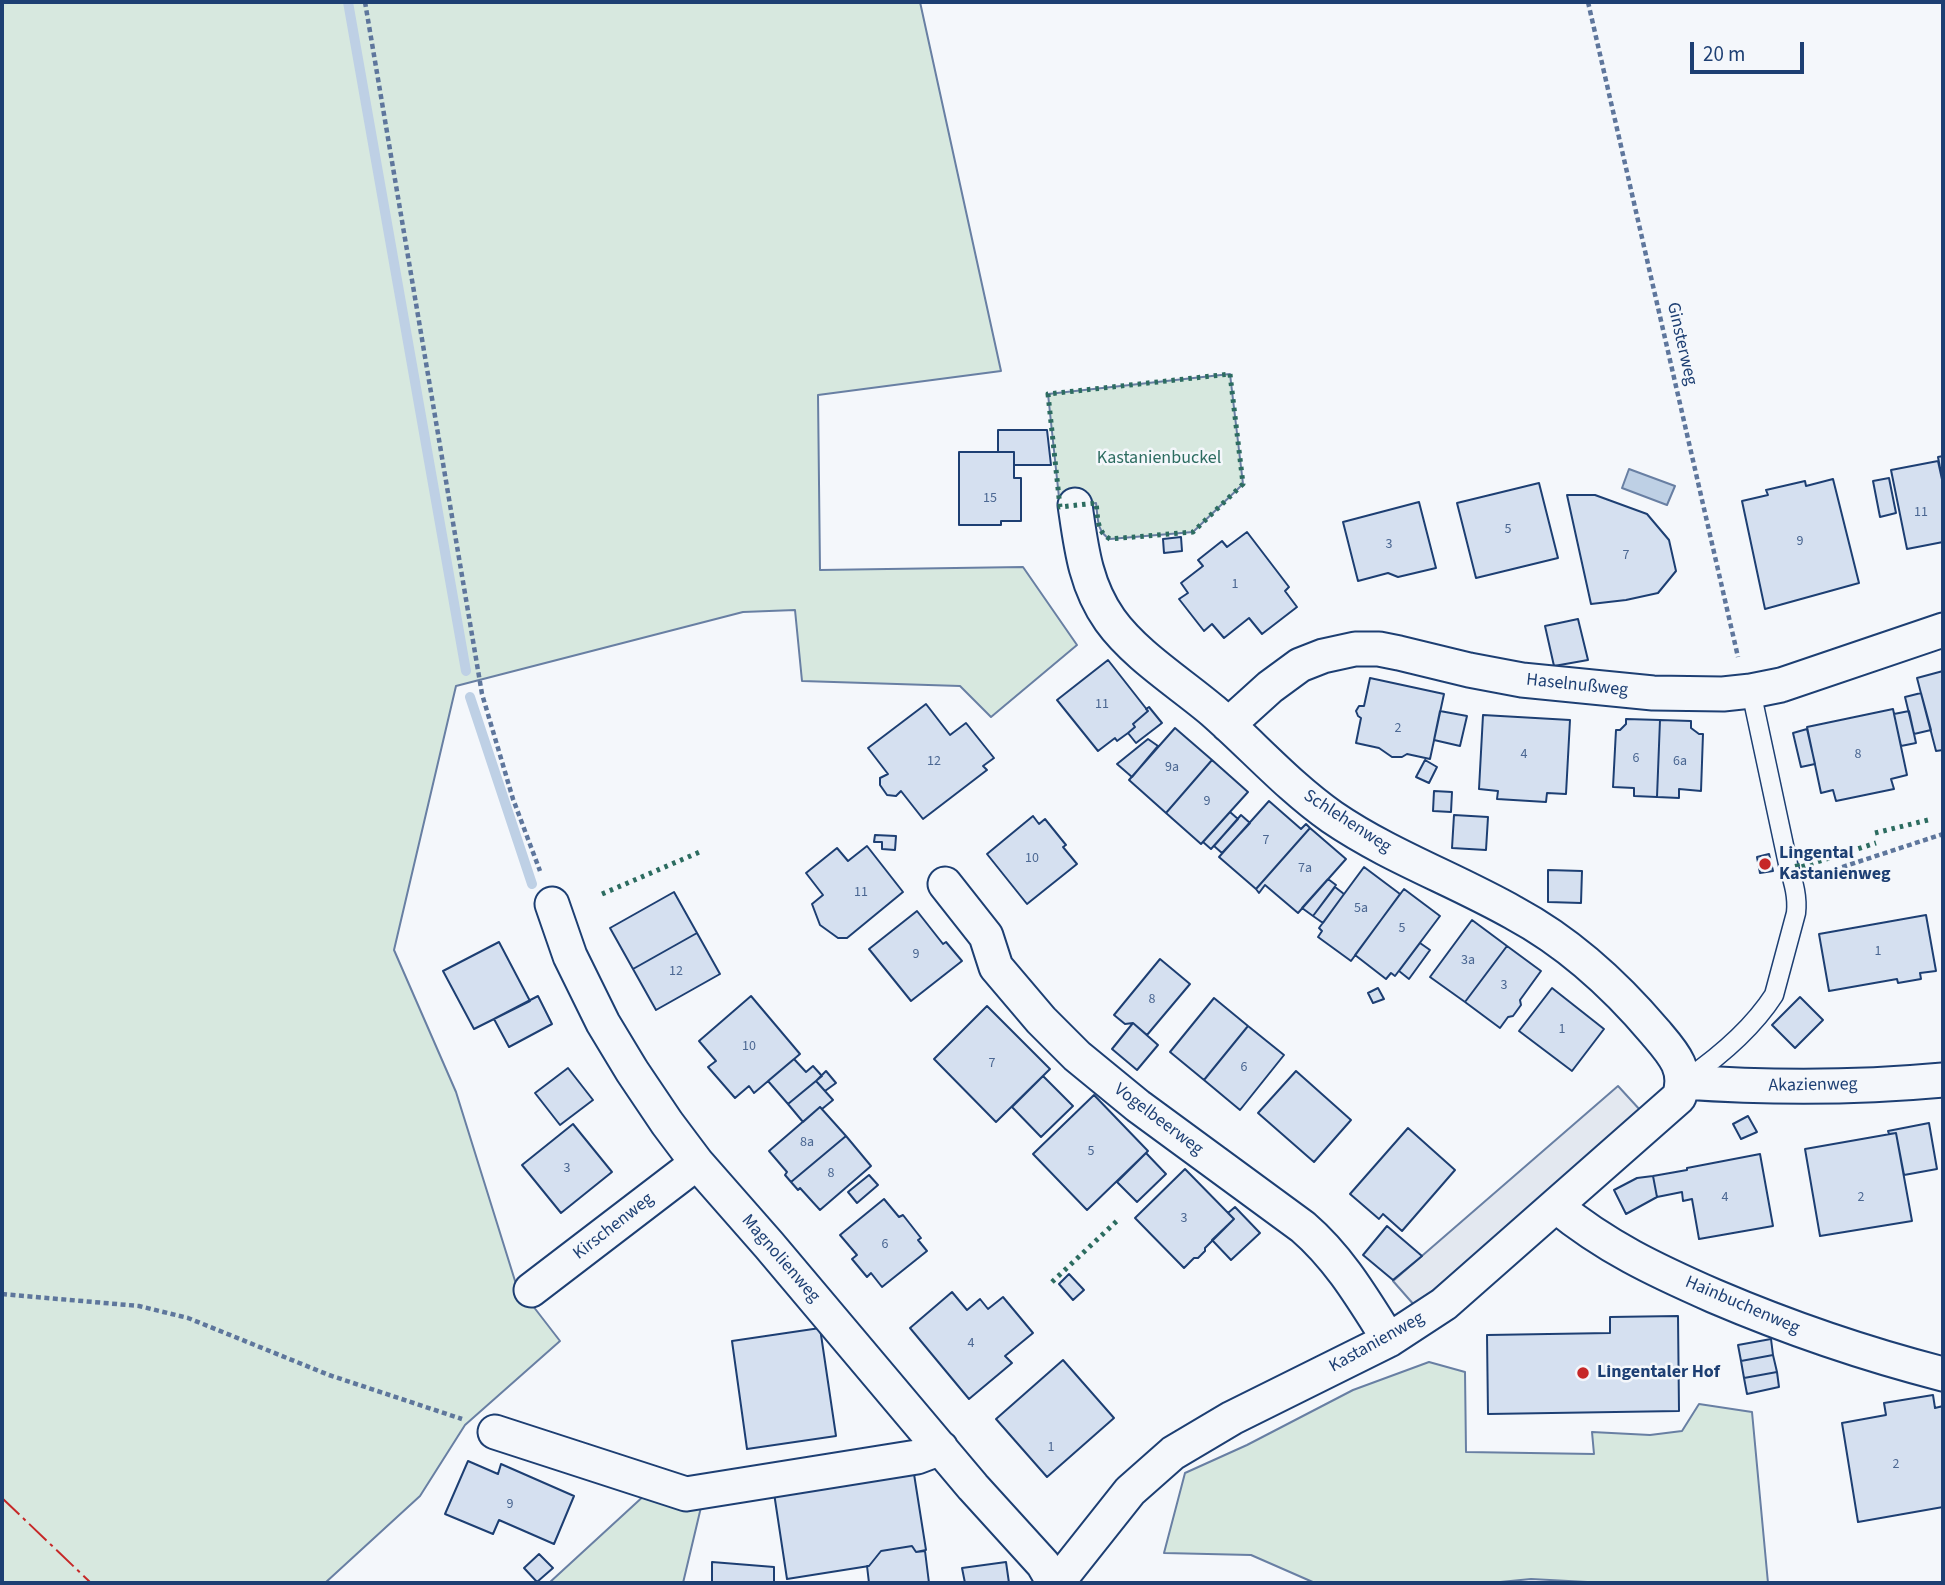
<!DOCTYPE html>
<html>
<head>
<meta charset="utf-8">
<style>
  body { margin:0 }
  #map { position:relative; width:1945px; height:1585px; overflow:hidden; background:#f4f7fb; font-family:"Source Sans 3",sans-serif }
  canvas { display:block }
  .frame { position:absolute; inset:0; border:4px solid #1d3f73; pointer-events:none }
  .scale { position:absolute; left:1690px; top:42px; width:114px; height:32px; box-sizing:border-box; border:4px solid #1d3f73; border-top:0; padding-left:9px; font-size:21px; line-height:24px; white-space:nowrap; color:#1d3f73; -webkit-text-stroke:5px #f4f7fb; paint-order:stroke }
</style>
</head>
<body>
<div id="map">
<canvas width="1945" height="1585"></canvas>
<div class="frame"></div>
<div class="scale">20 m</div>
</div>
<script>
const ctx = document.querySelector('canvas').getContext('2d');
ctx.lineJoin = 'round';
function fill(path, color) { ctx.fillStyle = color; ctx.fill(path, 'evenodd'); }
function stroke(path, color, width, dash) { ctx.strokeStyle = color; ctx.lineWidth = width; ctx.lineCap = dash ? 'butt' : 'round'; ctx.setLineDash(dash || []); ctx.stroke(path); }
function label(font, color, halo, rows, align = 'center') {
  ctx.font = font + ' "Source Sans 3",sans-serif'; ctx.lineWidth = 5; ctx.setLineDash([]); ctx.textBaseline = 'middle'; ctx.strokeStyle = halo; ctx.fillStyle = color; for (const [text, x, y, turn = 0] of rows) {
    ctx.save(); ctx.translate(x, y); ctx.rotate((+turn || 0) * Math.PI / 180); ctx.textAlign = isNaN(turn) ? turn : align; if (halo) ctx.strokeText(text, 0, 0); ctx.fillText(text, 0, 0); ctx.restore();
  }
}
const green = new Path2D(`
  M2 2H920L1001 371 818 395 820 570 1023 567 1077 645 991 717 960 686 802 681 795 610 743 612 456 686 394 950 456 1092 516 1284 560 1341 465 1425 420 1496 325 1583H2Z
  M1230 374 1243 484 1193 532 1110 539C1096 532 1098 516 1096 503L1060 507 1048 394Z
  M1429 1362 1465 1372 1466 1452 1594 1454 1592 1432 1650 1435 1682 1431 1699 1404 1752 1412 1768 1583H1606L1531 1579 1490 1583H1315L1251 1555 1164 1553 1185 1473 1247 1445 1353 1390Z
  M647 1493 702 1503 683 1583H549Z`);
const parking = new Path2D(`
  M1618 1086 1641 1111 1415 1306 1393 1281Z`);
const water = new Path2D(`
  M1629 469 1675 486 1667 505 1622 488Z`);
const stream = new Path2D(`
  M348 2 466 671
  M470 697 532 884`);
const building = new Path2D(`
  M998 430H1047L1051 465H1014V452H998Z
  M959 452H1014V478H1021V521H1001V525H959Z
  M1943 456V484L1938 457Z
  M1938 461 1943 484V542L1907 549 1891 470Z
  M1889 478 1896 513 1880 517 1873 481Z
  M1833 479 1859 583 1765 609 1742 501 1768 495 1766 490 1805 481 1806 486Z
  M1539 483 1558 558 1476 578 1457 503Z
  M1567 495H1595L1647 514 1669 540 1676 571 1658 593 1626 600 1591 604Z
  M1419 502 1436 568 1398 577 1388 573 1358 581 1343 522Z
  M1247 532 1289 587 1285 591 1297 607 1262 634 1249 618 1224 638 1212 624 1204 631 1179 599 1188 593 1181 583 1203 566 1198 560 1222 541 1227 547Z
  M1181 537 1182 551 1164 553 1163 539Z
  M1578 619 1588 660 1554 666 1545 626Z
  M1108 660 1148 711 1133 724 1135 727 1128 733 1117 741 1115 738 1098 751 1057 700Z
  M1943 671V750L1936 751 1917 678Z
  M1370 678 1444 694 1430 759 1407 754 1402 757H1392L1379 748 1356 743 1361 718 1358 716 1356 711 1359 706H1364Z
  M1921 693 1931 730 1914 734 1905 697Z
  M926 704 950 735 966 723 994 758 983 766 987 770 923 819 901 791 896 796 887 795 880 785V778L888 774 868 748Z
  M1149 707 1162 723 1136 743 1128 733 1135 727 1133 724 1148 711 1146 709Z
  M1893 709 1907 775 1891 779 1894 789 1836 801 1833 790 1821 793 1807 727Z
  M1440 711 1467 716 1460 746 1434 740Z
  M1909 711 1916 743 1901 746 1894 714Z
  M1483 715 1570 720 1566 794 1547 793 1546 802 1497 799 1498 791 1479 789Z
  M1626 719 1660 720 1657 797 1634 796V788L1613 787 1616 730H1620L1626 724Z
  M1660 720 1691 721V728L1699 734H1703L1701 791 1679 789V798L1657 797Z
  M1175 728 1212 760 1166 813 1129 780Z
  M1807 729 1815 764 1801 767 1793 733Z
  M1148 739 1158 746 1132 777 1117 764Z
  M1212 760 1248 792 1201 844 1166 813Z
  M1425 760 1437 767 1429 783 1416 777Z
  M1434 791 1452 792 1451 812 1433 811Z
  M1269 801 1301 829 1306 824 1310 828 1256 889 1219 857Z
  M1230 812 1238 819 1211 849 1203 842Z
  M1241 815 1250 823 1222 853 1214 846Z
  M1454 815 1488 817 1486 850 1452 848Z
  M1033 816 1039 824 1045 819 1066 845 1063 847 1077 864 1027 904 987 854Z
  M1310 828 1346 859 1298 913 1265 885 1259 893 1256 889Z
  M875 835 896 836 895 850 882 849V842H874Z
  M867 846 903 892 847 938H838L820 925 812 904 823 895 806 873 837 848 848 861Z
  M1769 854 1773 871 1760 873 1757 857Z
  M1364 867 1400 894 1351 961 1318 937 1322 931 1319 928Z
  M1548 870 1582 871 1581 903 1548 902Z
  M1328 879 1336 885 1313 916 1302 908Z
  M1335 887 1344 894 1323 923 1313 916Z
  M1404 889 1440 916 1395 976 1391 973 1386 979 1355 955Z
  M674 892 697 933 633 969 610 928Z
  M917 911 943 944 946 942 962 961 911 1001 869 949Z
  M1926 915 1936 971 1920 973 1921 979 1898 983 1897 979 1829 991 1819 934Z
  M1472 920 1507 946 1465 1002 1430 977Z
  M697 933 720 974 656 1010 633 969Z
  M499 942 530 1001 474 1029 443 971Z
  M1420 943 1430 950 1409 979 1399 971Z
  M1507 946 1541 971 1520 1000 1521 1005 1513 1016 1508 1017 1500 1028 1465 1002Z
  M1160 959 1190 984 1147 1035 1133 1023 1125 1024 1114 1015Z
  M1378 988 1384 999 1373 1003 1368 993Z
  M1552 988 1604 1029 1572 1071 1519 1031Z
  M538 996 552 1024 509 1047 494 1019Z
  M751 996 800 1054 754 1093 749 1086 735 1098 708 1067 716 1061 699 1041Z
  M1800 997 1823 1020 1795 1048 1772 1025Z
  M1214 998 1248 1026 1204 1080 1170 1052Z
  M987 1006 1050 1069 996 1122 934 1059Z
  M1133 1023 1158 1045 1137 1070 1112 1049Z
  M1248 1026 1284 1055 1240 1110 1204 1080Z
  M794 1059 806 1072 813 1066 822 1076 788 1104 768 1081Z
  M568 1068 593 1100 560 1125 535 1093Z
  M826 1071 836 1083 825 1091 816 1081Z
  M1296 1071 1351 1120 1314 1162 1258 1113Z
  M1043 1076 1073 1106 1041 1137 1012 1107Z
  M816 1081 833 1100 822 1109 820 1107 803 1122 788 1104Z
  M1094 1095 1148 1151 1087 1210 1033 1154Z
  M820 1107 846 1136 791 1182 785 1175 787 1172 769 1151Z
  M1748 1116 1757 1132 1741 1139 1733 1124Z
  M1929 1123 1937 1169 1904 1175 1896 1133 1889 1134 1888 1131Z
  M573 1124 612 1172 561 1213 522 1165Z
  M1408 1128 1455 1170 1402 1231 1383 1214 1379 1219 1350 1194Z
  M1896 1133 1912 1221 1820 1236 1805 1149Z
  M846 1136 871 1166 820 1210 800 1188 798 1190 791 1182Z
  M1146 1153 1166 1174 1137 1202 1117 1182Z
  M1760 1154 1773 1226 1699 1239 1692 1199 1683 1201 1682 1192 1657 1197 1653 1176 1687 1170V1168Z
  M1185 1169 1234 1219 1205 1248V1251L1198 1258H1194L1184 1268 1135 1218Z
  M869 1175 878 1185 857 1203 848 1192Z
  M1653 1176 1657 1197 1626 1214 1614 1190 1637 1178Z
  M884 1199 899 1217 903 1215 921 1238 918 1240 927 1251 882 1287 871 1273 867 1277 852 1259 857 1255 840 1235Z
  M1235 1207 1260 1233 1231 1260 1212 1240 1234 1219 1228 1213Z
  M1387 1226 1422 1256 1393 1280 1363 1255Z
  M1069 1274 1084 1290 1073 1300 1059 1284Z
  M952 1292 967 1310 980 1299 988 1309 1003 1297 1033 1333 1005 1356 1012 1363 969 1399 910 1328Z
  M1678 1316 1679 1411 1488 1414 1487 1335 1610 1333V1317Z
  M820 1328 836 1436 747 1449 732 1341Z
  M1771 1339 1773 1355 1741 1361 1738 1345Z
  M1773 1355 1777 1372 1744 1378 1741 1361Z
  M1063 1360 1114 1418 1047 1477 996 1419Z
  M1777 1372 1779 1387 1747 1394 1744 1378Z
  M1933 1395 1935 1408 1943 1406V1507L1858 1522 1842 1423 1886 1415 1884 1403Z
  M468 1461 498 1474 501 1464 574 1496 554 1544 499 1520 493 1534 445 1514Z
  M914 1474 926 1550 916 1552 912 1546 881 1551 869 1566 787 1579 774 1493Z
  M912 1546 916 1552 925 1551 929 1583H869L867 1566H869L881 1551Z
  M539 1554 553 1568 537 1582 524 1568Z
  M712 1562 774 1567V1583H712Z
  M1006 1562 1009 1583H965L962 1568Z`);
const path = new Path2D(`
  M365 2 482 694 513 799 540 871
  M1588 2 1738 657
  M1818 875 1943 834
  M2 1294 139 1306 188 1318 329 1375 462 1419`);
const service = new Path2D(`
  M1687 1079C1720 1056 1752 1029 1774 995L1796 913C1798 896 1793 881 1788 864L1751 691`);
const minor = new Path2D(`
  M1228 725 1270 687 1300 665 1323 656 1355 649H1379L1399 653 1469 670 1522 680 1653 693 1723 694 1751 691 1781 685 1943 630
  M945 884 986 936 996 967 1041 1020 1077 1056 1138 1106 1303 1227C1340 1259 1363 1299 1389 1340
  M552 904 570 956 603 1023 632 1071 667 1123 697 1163 769 1245 973 1487 1043 1564 1054 1583
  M1683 1082C1770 1088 1856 1088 1943 1080
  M1556 1206C1606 1247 1655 1270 1714 1296 1789 1328 1865 1354 1943 1374
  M531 1290 697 1163
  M495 1432 686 1494 917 1457 941 1448
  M1057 1583 1130 1491 1173 1453 1232 1418 1389 1340 1444 1304 1679 1097C1689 1069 1672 1052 1655 1032 1616 986 1568 942 1514 913 1454 879 1389 856 1332 817 1288 786 1253 746 1213 711 1180 683 1135 655 1110 620 1085 585 1081 546 1075 505`);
const hedge = new Path2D(`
  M1230 374 1243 484 1193 532 1110 539C1096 532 1098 516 1096 503L1060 507 1048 394Z
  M1875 833 1932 819
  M1793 847 1798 868 1876 843
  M602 894 702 851
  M1052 1282 1120 1218`);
const power = new Path2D(`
  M2 1498 91 1583`);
const markers = [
  [1765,864,7,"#c62828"],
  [1583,1373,7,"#c62828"]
];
const numberNames = [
  ["15",990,499],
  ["11",1921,513],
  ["5",1508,530],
  ["9",1800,542],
  ["3",1389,545],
  ["7",1626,556],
  ["1",1235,585],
  ["11",1102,705],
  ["2",1398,729],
  ["4",1524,755],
  ["8",1858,755],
  ["6",1636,759],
  ["12",934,762],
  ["6a",1680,762],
  ["9a",1172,768],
  ["9",1207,802],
  ["7",1266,841],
  ["10",1032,859],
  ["7a",1305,869],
  ["11",861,893],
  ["5a",1361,909],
  ["5",1402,929],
  ["1",1878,952],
  ["9",916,955],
  ["3a",1468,961],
  ["12",676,972],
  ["3",1504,986],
  ["8",1152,1000],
  ["1",1562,1030],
  ["10",749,1047],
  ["7",992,1064],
  ["6",1244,1068],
  ["8a",807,1143],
  ["5",1091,1152],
  ["3",567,1169],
  ["8",831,1174],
  ["4",1725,1198],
  ["2",1861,1198],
  ["3",1184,1219],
  ["6",885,1245],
  ["4",971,1344],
  ["1",1051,1448],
  ["2",1896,1465],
  ["9",510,1505]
];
const streetNames = [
  ["Ginsterweg",1681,344,77],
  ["Haselnußweg",1577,686,6],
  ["Schlehenweg",1347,822,33],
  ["Akazienweg",1813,1086,-1],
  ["Vogelbeerweg",1158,1120,37],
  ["Kirschenweg",614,1227,-38],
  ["Magnolienweg",780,1259,49],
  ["Hainbuchenweg",1742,1306,23],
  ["Kastanienweg",1377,1343,-29]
];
const parkNames = [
  ["Kastanienbuckel",1159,459]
];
const poiNames = [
  ["Lingental",1779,854],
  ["Kastanienweg",1779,875],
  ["Lingentaler Hof",1597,1373]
];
fill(green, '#d7e8df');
stroke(green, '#687fa3', 2);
fill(parking, '#e3e8f0');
stroke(parking, '#687fa3', 2);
fill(water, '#bed0e5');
stroke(water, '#687fa3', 2);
stroke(stream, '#bed0e5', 10);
fill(building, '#d5e0f0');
stroke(building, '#1d3f73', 2);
stroke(service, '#1d3f73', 21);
stroke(minor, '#1d3f73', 37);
stroke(path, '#5e769c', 4.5, [5, 3.5]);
stroke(service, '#f4f7fb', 18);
stroke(minor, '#f4f7fb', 33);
stroke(hedge, '#2c6c60', 5, [3.5, 5]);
stroke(power, '#c62828', 2, [24, 5, 3.5, 5]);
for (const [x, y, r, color] of markers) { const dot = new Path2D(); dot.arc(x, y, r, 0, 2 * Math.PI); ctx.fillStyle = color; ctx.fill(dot); stroke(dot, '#f4f7fb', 2.5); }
label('14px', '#4b6792', null, numberNames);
label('18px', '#1d3f73', '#f4f7fb', streetNames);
label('18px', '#2c6c60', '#f4f7fb', parkNames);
label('bold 18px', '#1d3f73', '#f4f7fb', poiNames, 'left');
</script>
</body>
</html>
